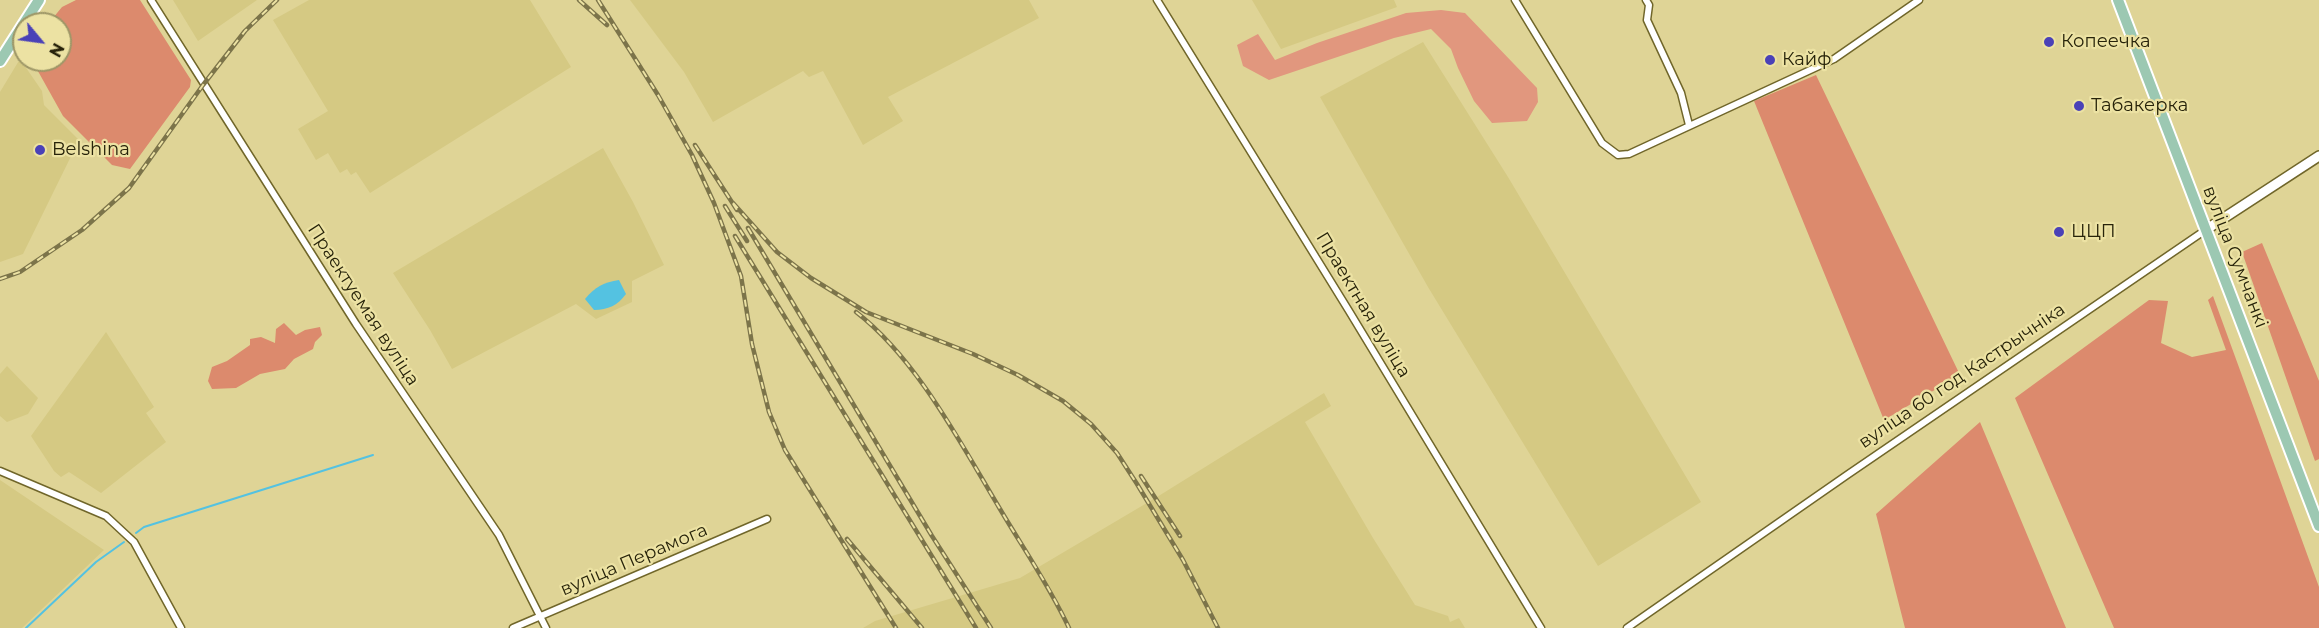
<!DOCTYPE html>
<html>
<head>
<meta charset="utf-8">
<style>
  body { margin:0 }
  #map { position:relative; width:2319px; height:628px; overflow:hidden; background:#dfd496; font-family:Montserrat,sans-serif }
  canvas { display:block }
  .north { position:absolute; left:12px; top:12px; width:60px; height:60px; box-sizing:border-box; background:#ece2a3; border:2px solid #9d9666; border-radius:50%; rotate:119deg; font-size:16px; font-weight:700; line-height:24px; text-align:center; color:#27230a }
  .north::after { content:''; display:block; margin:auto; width:21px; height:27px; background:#4a41b7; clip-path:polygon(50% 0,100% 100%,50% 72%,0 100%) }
</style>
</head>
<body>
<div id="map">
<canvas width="2319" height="628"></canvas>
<div class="north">N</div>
</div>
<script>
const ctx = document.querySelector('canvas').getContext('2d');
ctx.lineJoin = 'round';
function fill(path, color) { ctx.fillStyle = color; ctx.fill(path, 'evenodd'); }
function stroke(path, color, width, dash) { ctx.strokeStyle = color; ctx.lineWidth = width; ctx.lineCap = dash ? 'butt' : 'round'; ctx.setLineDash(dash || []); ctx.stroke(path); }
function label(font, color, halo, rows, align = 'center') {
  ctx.font = font + ' Montserrat,sans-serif'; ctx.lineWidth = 4.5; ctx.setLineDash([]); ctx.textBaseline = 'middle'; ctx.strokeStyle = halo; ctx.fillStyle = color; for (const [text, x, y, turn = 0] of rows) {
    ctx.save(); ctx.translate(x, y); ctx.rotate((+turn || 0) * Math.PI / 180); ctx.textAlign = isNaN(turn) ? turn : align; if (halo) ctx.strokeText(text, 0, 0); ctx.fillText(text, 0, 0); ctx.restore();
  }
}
const built = new Path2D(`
  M173 0H257L198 41Z
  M309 0H530L571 67 370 193 356 172 351 175 347 169 340 173 328 153 316 160 298 129 328 111 273 20Z
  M630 0H1029L1039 18 888 97 903 121 863 145 823 71 809 77 803 71 713 122 684 72Z
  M1252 0H1394L1397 7 1281 49Z
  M1423 42 1508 177 1701 502 1598 566 1428 287 1320 97Z
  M20 59 42 91 44 105 79 140 23 254 0 262V92Z
  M603 148 633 202 664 265 632 281V302L596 319 576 304 452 369 430 330 393 273Z
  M106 332 154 407 146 413 166 442 101 493 69 472 61 477 54 471 31 436Z
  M7 366 38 398 28 414 7 422 0 416V374Z
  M1324 393 1331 406 1305 422 1373 538 1415 605 1448 616 1450 622 1459 618 1465 628H863L875 621 1020 578 1157 497Z
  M0 480 104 550 22 628H0Z`);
const green = new Path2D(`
  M1441 10 1465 13 1537 88 1538 102 1527 121 1492 123 1474 101 1458 68 1451 49 1431 29 1394 38 1269 80 1243 66 1237 45 1258 34 1275 60 1317 43 1406 13Z`);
const forest = new Path2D(`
  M76 0H140L191 80 190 87 130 169 112 165 63 116 34 64 32 60H60V24H48L62 7Z
  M1816 75 1960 375 1884 420 1754 101Z
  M2262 243 2319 381V459L2315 461 2242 252Z
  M2213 296 2319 587V628H2114L2015 398 2149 300 2168 301 2161 343 2192 357 2226 350 2208 300Z
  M284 323 296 335 305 330 320 327 322 335 315 342 313 349 294 359 285 369 260 374 236 388 212 389 208 381 212 367 227 361 250 345V339L261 337 275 343 276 329Z
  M1980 422 2066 628H1905L1876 514Z`);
const water = new Path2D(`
  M619 280 626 294C618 305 608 310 594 310L585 299C595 287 604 282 619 280Z`);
const stream = new Path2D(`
  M136 533 144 527 373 455
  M26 628 96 562 124 542`);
const street = new Path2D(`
  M151 0 356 324 499 535 546 628
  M1157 0 1349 311 1541 628
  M1515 0 1602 143 1618 155 1629 154 1834 59 1919 0
  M1646 0 1649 5 1647 20 1681 93 1689 125
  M0 471 106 516 134 542 181 628
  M513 628 767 519
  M1627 628 1847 475 2207 229`);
const secondary = new Path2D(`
  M2207 229 2319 156`);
const primary = new Path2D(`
  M2118 0 2319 526
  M0 61 39 0`);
const rail = new Path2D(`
  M579 0 607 25
  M598 0 658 95 692 155 714 203 741 276 752 344 769 412 785 450 896 628
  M695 145 737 210
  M733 203 777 252 811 278 866 312 973 354 1018 375 1063 401 1091 424 1117 453 1137 484 1183 560 1218 628
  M725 206 747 241
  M748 228 932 536 991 628
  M735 236 976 628
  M0 279 20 272 82 230 129 188 203 85 245 31 277 0
  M856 312C917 359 961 444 1000 509 1023 548 1050 587 1069 628
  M1141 476 1180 536
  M847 539 922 628`);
const markers = [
  [2049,42,6,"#4a41b7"],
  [1770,60,6,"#4a41b7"],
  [2079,106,6,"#4a41b7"],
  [40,150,6,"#4a41b7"],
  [2059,232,6,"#4a41b7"]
];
const poiNames = [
  ["Копеечка",2061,42],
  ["Кайф",1782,60],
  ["Табакерка",2091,106],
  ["Belshina",52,150],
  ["ЦЦП",2071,232]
];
const streetNames = [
  ["вуліца Сумчанкі",2235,257,69],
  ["Праектуемая вуліца",363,305,57],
  ["Праектная вуліца",1363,305,59],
  ["вуліца 60 год Кастрычніка",1962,376,-34],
  ["вуліца Перамога",634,560,-23]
];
fill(built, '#d5c983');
fill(green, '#e1977e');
fill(forest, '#dc8a6d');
fill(water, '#54c2e1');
stroke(stream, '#54c2e1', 2);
stroke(street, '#70662a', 9);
stroke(secondary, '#70662a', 12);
stroke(primary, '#fff', 14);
stroke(street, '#fff', 6);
stroke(secondary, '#fff', 9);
stroke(primary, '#9cc8b2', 10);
stroke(rail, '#7c744a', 4.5);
stroke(rail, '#ece2a3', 2, [7]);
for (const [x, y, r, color] of markers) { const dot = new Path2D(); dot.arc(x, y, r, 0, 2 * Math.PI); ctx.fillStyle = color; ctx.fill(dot); stroke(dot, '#ece2a3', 2); }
label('18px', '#27230a', '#ece2a3', poiNames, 'left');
label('18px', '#27230a', '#ece2a3', streetNames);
</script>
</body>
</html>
